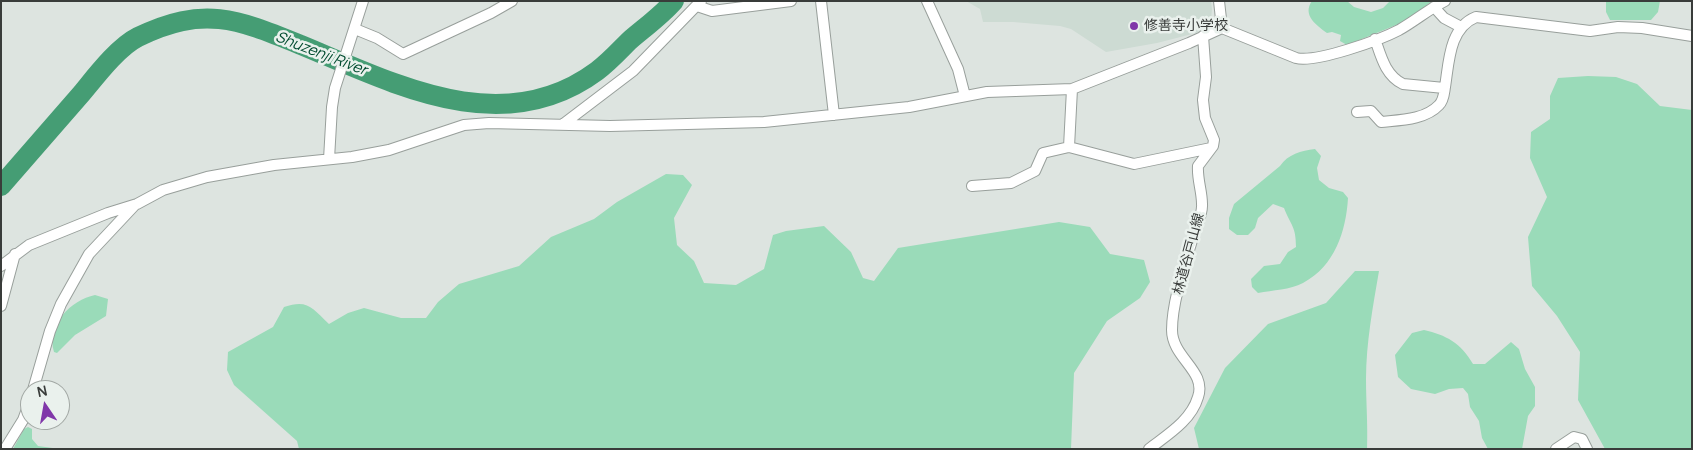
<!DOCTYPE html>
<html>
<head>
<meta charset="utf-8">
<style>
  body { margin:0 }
  #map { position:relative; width:1693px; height:450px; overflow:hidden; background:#dde4e0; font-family:Manrope,sans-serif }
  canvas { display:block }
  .frame { position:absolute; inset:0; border:2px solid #393c3a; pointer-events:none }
  .north { position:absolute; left:20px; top:380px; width:50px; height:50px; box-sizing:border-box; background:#eaf1ed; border:1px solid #a3a9a5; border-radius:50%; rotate:348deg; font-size:14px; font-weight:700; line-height:20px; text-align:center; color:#393c3a }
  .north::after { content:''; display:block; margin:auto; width:18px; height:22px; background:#8037a9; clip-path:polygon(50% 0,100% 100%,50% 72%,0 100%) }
</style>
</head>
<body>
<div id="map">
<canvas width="1693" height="450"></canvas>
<div class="frame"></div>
<div class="north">N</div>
</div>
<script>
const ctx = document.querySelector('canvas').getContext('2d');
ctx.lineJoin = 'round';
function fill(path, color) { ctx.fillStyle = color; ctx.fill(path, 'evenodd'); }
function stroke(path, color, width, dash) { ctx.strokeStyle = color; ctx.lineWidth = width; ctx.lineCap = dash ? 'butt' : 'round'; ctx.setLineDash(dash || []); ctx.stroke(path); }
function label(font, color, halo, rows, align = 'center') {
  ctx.font = font + ' Manrope,"Noto Sans JP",sans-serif'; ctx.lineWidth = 5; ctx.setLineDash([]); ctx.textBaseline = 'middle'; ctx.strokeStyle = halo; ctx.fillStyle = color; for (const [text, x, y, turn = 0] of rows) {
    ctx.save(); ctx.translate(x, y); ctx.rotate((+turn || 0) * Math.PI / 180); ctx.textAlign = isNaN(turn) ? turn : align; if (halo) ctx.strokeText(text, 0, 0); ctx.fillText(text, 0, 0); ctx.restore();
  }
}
const built = new Path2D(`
  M966 1H1211L1212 9 1211 20 1207 27 1196 33 1157 43 1106 52 1071 29 1060 26 1013 22H983L980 9Z`);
const green = new Path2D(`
  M1312 1H1347L1354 7 1371 12 1383 8 1390 1 1431 2 1406 21 1347 45 1340 41 1341 35 1332 32 1327 33C1316 25 1302 15 1312 1Z
  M1606 1H1660L1658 12 1651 20H1610L1606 12Z
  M1588 76 1616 77 1637 84 1660 106 1692 110V449H1605L1578 400 1580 352 1557 316 1532 286 1528 237 1547 197 1530 158 1531 132 1550 119V96L1558 78Z
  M1315 149 1321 156 1317 168 1319 180 1329 188 1343 192 1348 198C1346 231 1335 266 1303 283 1290 290 1273 290 1258 293L1252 287 1251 279 1264 266 1280 264 1288 252 1296 247C1296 226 1291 226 1284 208L1273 204 1258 218 1255 228 1248 235H1237L1229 229V218L1234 204 1280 166C1288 154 1301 151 1315 149Z
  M666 174 683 175 692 185 674 218 677 245 694 261 704 283 736 285 764 269 773 235 786 231 824 226 851 252 863 278 874 281 898 248 1059 222 1090 227 1110 254 1144 260 1150 282 1140 298 1107 321 1074 373 1071 449H299L297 441 234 385 227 370 228 352 273 327 284 307C308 299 312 308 329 324L348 313 364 308 401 318H426L438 302 459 284 519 266 551 237 594 219 617 202Z
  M1355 271H1379C1373 306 1366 343 1366 379 1366 402 1368 425 1367 449H1199L1194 428 1225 368 1268 324 1326 303Z
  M95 295 108 299 106 316 75 335 57 353 54 352C46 325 71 300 95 295Z
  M1424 330C1446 335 1461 343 1473 364H1485L1511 342 1519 349 1525 369 1535 387V406L1528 416 1522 449H1488L1482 438 1479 421 1470 407 1468 394 1463 388 1449 389 1435 394 1411 389 1398 377 1395 355 1412 333Z
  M28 427 32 429V439L38 446 60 449H13L24 429Z`);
const river = new Path2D(`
  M1 186C28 155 55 124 82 93 96 76 118 47 138 37 204 5 237 19 301 45 395 84 503 141 597 71 609 62 619 51 629 41 644 28 661 16 674 1`);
const street = new Path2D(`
  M821 1 834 115
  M927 1 958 69 965 96
  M1219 1 1222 28
  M697 6 712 11 791 1
  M1434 7 1444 18 1461 27
  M355 29 377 38 403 54 491 13 512 1
  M1375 39C1381 56 1385 75 1403 84L1444 88
  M1072 89 1069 147 1134 164 1211 148
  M1357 112 1371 111 1381 122C1400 120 1425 120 1439 105 1444 100 1444 93 1445 87 1449 62 1449 28 1476 17L1590 31 1618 27 1642 28 1692 36
  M562 125 633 71 701 1
  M329 159 332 107 335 88 363 1
  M972 186 1011 183 1035 171 1043 153 1069 147
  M1 266 29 245 108 213 137 204 163 190 207 177 274 165 352 157 389 150 464 125 489 123 610 126 764 122 909 107 987 92 1072 89 1189 43 1222 28 1296 58C1316 63 1380 40 1399 30 1415 21 1429 9 1445 1
  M1 306 15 254
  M33 390 50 331 61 304 89 254 134 206
  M5 449 23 420 30 401
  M1149 449C1167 435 1191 421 1198 397 1207 371 1172 358 1172 330 1172 302 1185 264 1193 237 1196 227 1203 214 1202 204 1202 191 1197 179 1198 166L1213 146 1214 140 1205 118 1203 100 1206 77 1203 36
  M1556 449 1574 437 1582 439 1587 449`);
const markers = [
  [1134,26,5,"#8037a9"]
];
const poiNames = [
  ["修善寺小学校",1144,26]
];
const streetNames = [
  ["林道谷戸山線",1189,254,-75]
];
const waterNames = [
  ["Shuzenji River",321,54,21]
];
fill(built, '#cddbd3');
fill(green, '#9adbb9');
stroke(river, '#459d74', 20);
stroke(street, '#989f9b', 12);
stroke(street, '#fff', 10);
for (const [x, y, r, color] of markers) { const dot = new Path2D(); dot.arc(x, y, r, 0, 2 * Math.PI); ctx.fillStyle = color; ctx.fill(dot); stroke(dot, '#eaf1ed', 2); }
label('14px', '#393c3a', '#eaf1ed', poiNames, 'left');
label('14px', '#393c3a', '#eaf1ed', streetNames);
label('italic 15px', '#024c30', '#eaf1ed', waterNames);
</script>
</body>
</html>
